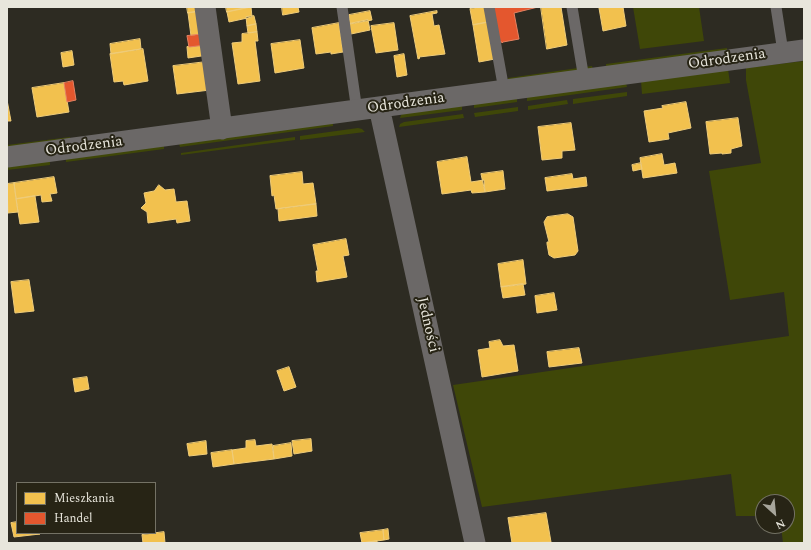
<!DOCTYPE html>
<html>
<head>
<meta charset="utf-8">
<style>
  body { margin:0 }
  #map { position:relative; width:811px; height:550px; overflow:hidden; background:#2d2b22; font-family:Spectral,serif }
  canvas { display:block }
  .frame { position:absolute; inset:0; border:8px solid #e8e6dc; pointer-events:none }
  .legend { position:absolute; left:16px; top:482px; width:140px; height:52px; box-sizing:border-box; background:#272415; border:1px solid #747265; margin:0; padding:5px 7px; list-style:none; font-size:12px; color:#e8e6dc }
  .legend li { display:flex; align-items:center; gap:8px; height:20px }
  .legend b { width:20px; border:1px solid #747265 }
  .north { position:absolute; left:755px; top:494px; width:40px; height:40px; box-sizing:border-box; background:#272415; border:1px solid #747265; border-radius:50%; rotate:153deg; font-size:11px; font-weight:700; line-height:16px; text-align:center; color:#e8e6dc }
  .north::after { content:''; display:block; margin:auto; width:14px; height:18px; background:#a7a59b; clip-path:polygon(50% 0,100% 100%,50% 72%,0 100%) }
</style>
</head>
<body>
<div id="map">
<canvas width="811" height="550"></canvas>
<div class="frame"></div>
<ul class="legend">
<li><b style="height:11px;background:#f2c14e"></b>Mieszkania</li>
<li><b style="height:11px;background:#e4572e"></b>Handel</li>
</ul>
<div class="north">N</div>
</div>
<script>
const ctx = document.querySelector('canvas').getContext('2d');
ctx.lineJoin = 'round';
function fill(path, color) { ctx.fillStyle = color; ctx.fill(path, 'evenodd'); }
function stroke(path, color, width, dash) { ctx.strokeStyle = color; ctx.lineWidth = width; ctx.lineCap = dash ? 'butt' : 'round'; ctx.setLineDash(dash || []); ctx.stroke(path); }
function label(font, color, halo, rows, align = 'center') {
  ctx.font = font + ' Spectral,serif'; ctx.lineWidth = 4; ctx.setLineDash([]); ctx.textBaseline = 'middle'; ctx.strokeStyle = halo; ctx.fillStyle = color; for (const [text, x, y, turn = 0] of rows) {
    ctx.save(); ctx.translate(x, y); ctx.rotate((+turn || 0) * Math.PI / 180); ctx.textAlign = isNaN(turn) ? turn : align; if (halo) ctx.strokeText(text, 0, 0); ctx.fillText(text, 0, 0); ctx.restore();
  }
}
const green = new Path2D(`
  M633 7H699L704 41 640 49Z
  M727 48V51L606 67V64Z
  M804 61V543H783L781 526H787V502H763V516H736L731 474 482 507 453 385 789 336 784 292 730 300 709 171 761 163 746 80V68Z
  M592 66 593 69 508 81V78Z
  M728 69 730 83 642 94 641 81Z
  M626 83 627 87 527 101V97Z
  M627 92V96L573 104V99Z
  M517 98V102L474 108V104Z
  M567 100 568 104 528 110V106Z
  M462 106V110L400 118 401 115 404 113Z
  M518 107V111L475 117 474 113Z
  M463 114 464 118 399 127 400 124 404 122Z
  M333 123V126L180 147 179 144Z
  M358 128 362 129 365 132 300 140V136Z
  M70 137 71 140 7 148V145Z
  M295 137V140L181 155V153Z
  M164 146V149L66 162V159Z
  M50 161V165L7 170V167Z`);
const homes = new Path2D(`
  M187 7H200L201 11 188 13Z
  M226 7H251L227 12Z
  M251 7 252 17 229 22 227 12Z
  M282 7H298L299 12 283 15Z
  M480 7H486L489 22 473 25 470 9Z
  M541 7H561L567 45 547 49Z
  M604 7H623L626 26 603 31 599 8Z
  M201 11 205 34 191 36 188 13Z
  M370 11 372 20 350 24 349 15Z
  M437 11V13L432 14 434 26 439 25 445 54 419 57 420 58 418 59 410 16Z
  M254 16 256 24 247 26 246 17Z
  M368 20 370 30 351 34 349 24Z
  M489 22 495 59 479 62 473 25Z
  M339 23 343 52 331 54V52L316 54 312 28Z
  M394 23 398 50 376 53 371 26Z
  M256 24 257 32 248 33 247 26Z
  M257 32 258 41H255L260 81 238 84 232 43 242 42V34Z
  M140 39 141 49 111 54 110 44Z
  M300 40 304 68 275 73 271 44Z
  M206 45 208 55 188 58 187 47Z
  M143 49 148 81 124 85 123 81 114 82 110 54Z
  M72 51 74 65 63 67 61 53Z
  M404 54 407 75 397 77 394 56Z
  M206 62 210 90 177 94 173 66Z
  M64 83 69 112 37 117 32 88Z
  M7 100 11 121H7Z
  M686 102 691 128 668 133 669 139 649 142 644 111 663 108 662 106Z
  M738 118 742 146 731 149V153L722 154V153L710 154 706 122Z
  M571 123 575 150 562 151V158L542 160 538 127Z
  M662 154 664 165 675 163 677 173 643 178 640 158Z
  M467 157 471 182 484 180 485 192 472 193 471 190 442 194 437 162Z
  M641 163 642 169 633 171 632 165Z
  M503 171 505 189 485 192 481 174Z
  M302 172 303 184 313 183 316 204 276 209 274 195 272 196 270 176Z
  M572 174 573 179 586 177 587 186 547 191 545 178Z
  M54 177 57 193 50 194 52 201 42 202 41 195 16 199 14 183Z
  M14 183 18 212 8 213 7 184Z
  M159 185 165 190 174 189 176 202 187 201 190 221 177 223 176 219 148 223 147 212 141 208 146 203 144 193 154 191Z
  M35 196 39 222 20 224 16 199Z
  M316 204 317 216 279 221 278 209Z
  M568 214 573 217 578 251 575 255 554 258 549 255 547 244V242H549L544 222 547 217Z
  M346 239 349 255 343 256 347 277 317 282 316 271H318L313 245Z
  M523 260 526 284 501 287 498 264Z
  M29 280 34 311 15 313 11 282Z
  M523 284 525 295 503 298 501 287Z
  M554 293 557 310 537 313 535 296Z
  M500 340 503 346 514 345 518 371 482 377 478 350 490 348 489 342Z
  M579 348 582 363 549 367 547 352Z
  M289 367 296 387 284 391 277 371Z
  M87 377 89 389 75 392 73 379Z
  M311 439 312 451 294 454 292 441Z
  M255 440 256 446 272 444 274 459 234 464 232 450 246 448V441Z
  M206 441 207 454 189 456 187 444Z
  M291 443 292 456 274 459 273 446Z
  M232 450 234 464 213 467 211 453Z
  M546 513 551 542 512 543 508 518Z
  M17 522V533L40 534 14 537 11 523Z
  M388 529 389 539 384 540 383 530Z
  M383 530 384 540 362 543 360 533Z
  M164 532 165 543H143L142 535Z
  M377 541V543H362Z`);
const shops = new Path2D(`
  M494 7H538L514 13 519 39 503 42 502 43V42H500Z
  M205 34 206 45 189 47 187 36Z
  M73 81 76 100 67 102 64 83Z`);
const service = new Path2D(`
  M342 7 357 111
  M489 7 504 90
  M572 7 584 79
  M776 7 783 52`);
const minor = new Path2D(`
  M205 7 222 129
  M379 107 475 543
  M7 157 804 50`);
const streetNames = [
  ["Odrodzenia",727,60,-8],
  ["Odrodzenia",406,104,-8],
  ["Odrodzenia",84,147,-7],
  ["Jedności",427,325,77]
];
fill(green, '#3f4708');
fill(homes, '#f2c14e');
stroke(homes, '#efcc79', 1);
fill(shops, '#e4572e');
stroke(shops, '#e58262', 1);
stroke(service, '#6b6867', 11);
stroke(minor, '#6b6867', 21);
label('15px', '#e8e6dc', '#272415', streetNames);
</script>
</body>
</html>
